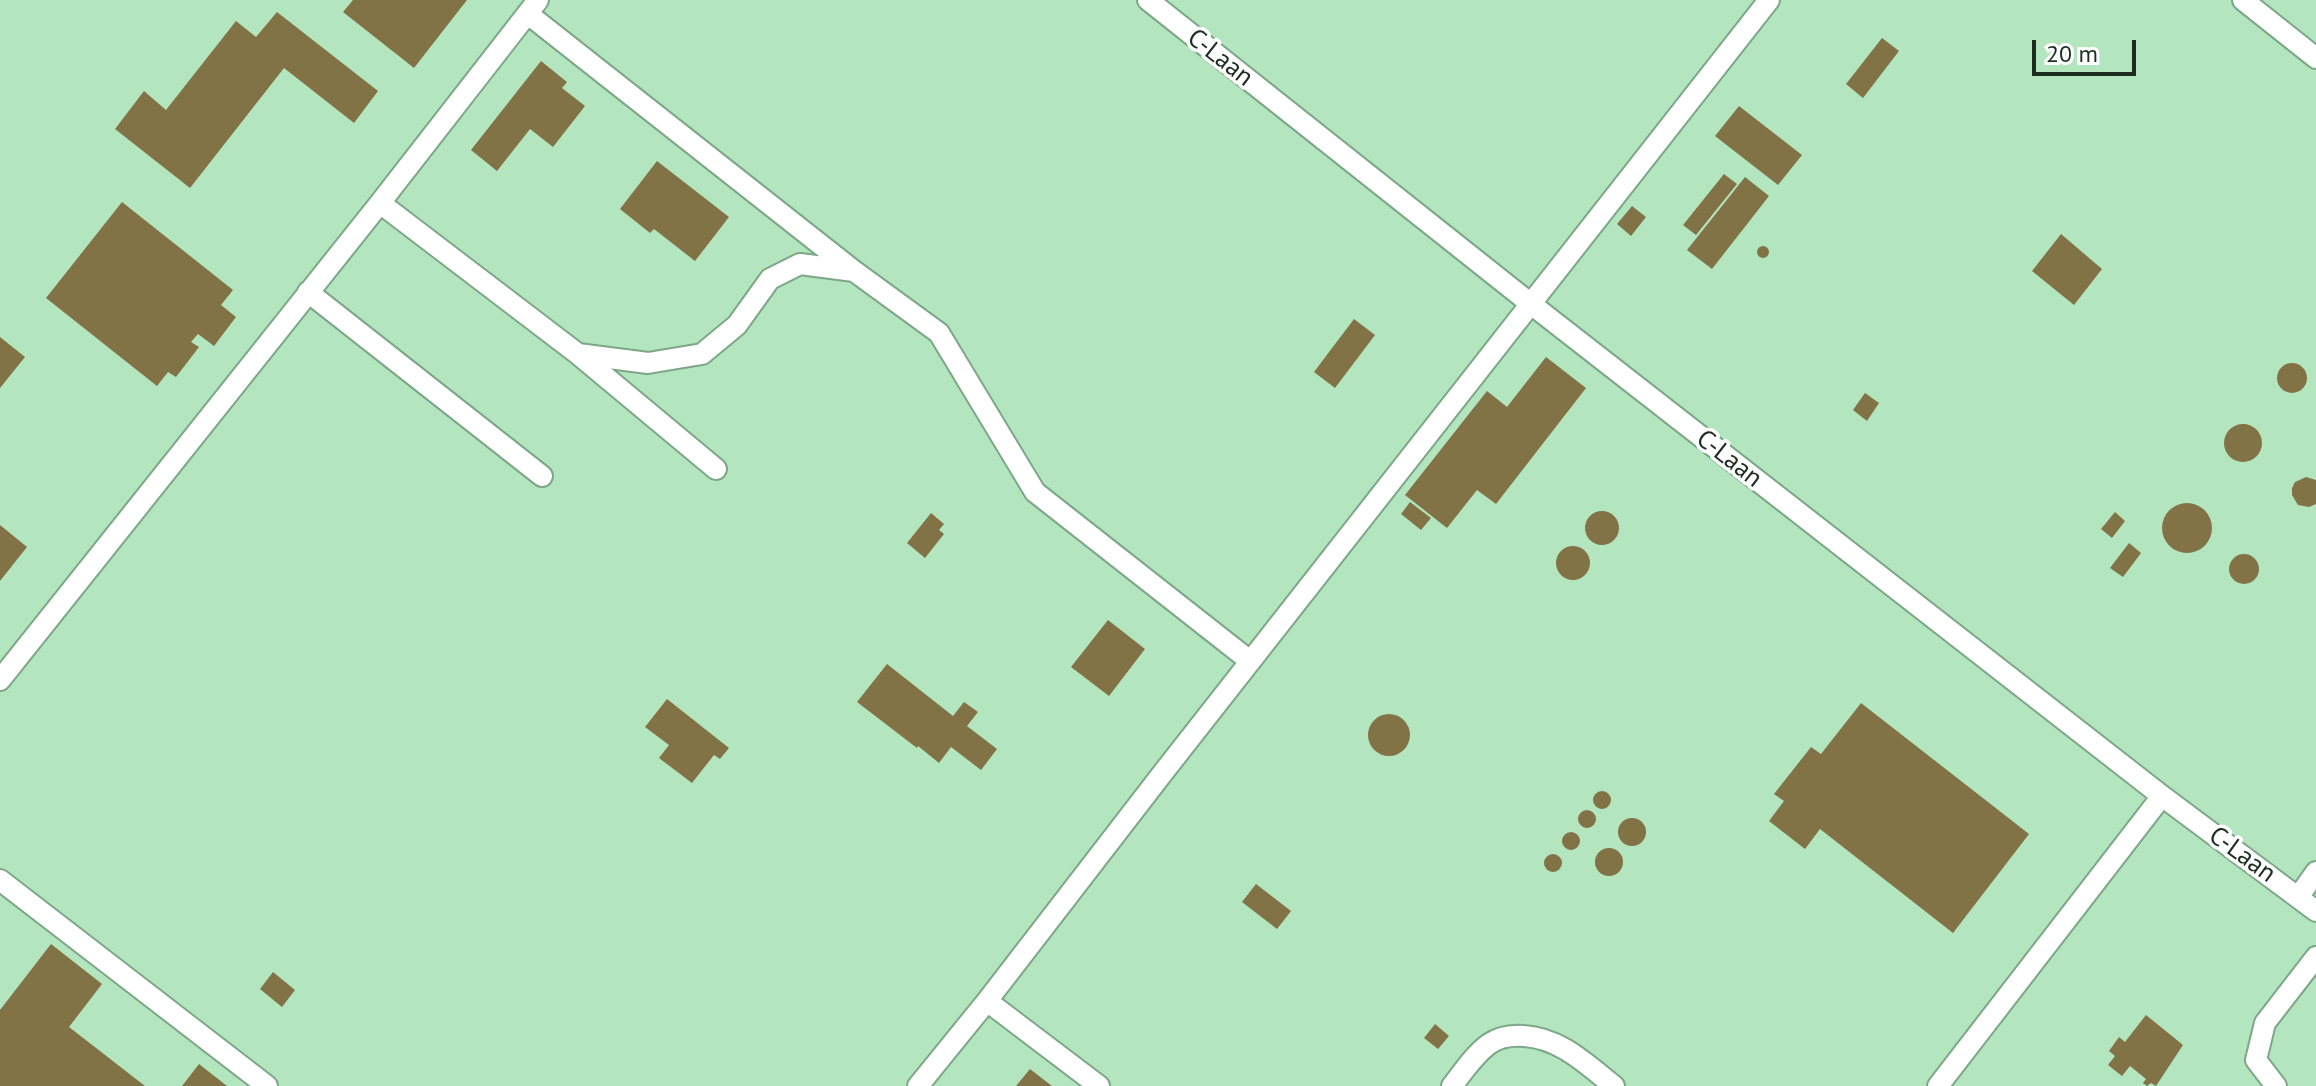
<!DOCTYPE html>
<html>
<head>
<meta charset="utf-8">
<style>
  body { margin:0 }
  #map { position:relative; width:2316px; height:1086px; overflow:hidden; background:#c3efcc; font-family:"PT Sans",sans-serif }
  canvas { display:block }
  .scale { position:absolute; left:2032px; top:40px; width:104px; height:36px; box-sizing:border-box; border:4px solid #1d2e21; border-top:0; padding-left:10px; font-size:24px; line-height:28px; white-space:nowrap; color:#1d2e21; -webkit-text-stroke:6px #fff; paint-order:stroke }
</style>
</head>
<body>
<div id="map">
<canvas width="2316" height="1086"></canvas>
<div class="scale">20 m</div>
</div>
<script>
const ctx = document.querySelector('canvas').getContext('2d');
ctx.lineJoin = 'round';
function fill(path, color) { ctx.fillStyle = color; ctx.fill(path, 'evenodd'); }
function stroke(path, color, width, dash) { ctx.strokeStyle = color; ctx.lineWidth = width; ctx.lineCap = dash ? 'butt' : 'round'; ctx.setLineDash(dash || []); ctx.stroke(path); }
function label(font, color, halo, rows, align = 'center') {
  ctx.font = font + ' "PT Sans",sans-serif'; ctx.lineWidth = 7; ctx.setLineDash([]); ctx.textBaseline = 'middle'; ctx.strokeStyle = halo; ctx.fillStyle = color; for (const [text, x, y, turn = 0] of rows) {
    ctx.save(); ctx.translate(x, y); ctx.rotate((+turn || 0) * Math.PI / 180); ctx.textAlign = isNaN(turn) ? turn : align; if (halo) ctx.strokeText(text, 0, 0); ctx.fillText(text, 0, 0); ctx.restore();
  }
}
const built = new Path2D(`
  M0 0H2316V1086H0Z`);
const building = new Path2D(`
  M353 0H467L414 68 343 12Z
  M277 12 378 91 354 123 284 68 190 188 115 129 144 91 166 110 236 21 256 37Z
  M1882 38 1899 51 1863 98 1846 84Z
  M541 61 567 82 562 88 585 106 553 147 530 129 497 171 471 150Z
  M1739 106 1802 155 1778 185 1715 136Z
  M657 161 729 217 695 261 654 229 650 233 620 209Z
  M1724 174 1737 184 1696 235 1683 225Z
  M1745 177 1769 196 1712 269 1687 250Z
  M122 202 233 290 221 305 236 317 214 346 198 334 191 342 199 347 176 377 168 372 157 386 46 298Z
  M1632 206 1646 217 1631 236 1617 224Z
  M2061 234 2102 269 2074 305 2032 271Z
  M1757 252a6 6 0 1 1 12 0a6 6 0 1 1-12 0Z
  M1354 319 1375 335 1335 388 1314 372Z
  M0 337 25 357 0 388Z
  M1546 357 1586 388 1496 504 1477 490 1447 528 1405 495 1487 391 1507 407Z
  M2277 378a15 15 0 1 1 30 0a15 15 0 1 1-30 0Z
  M1865 393 1879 403 1867 421 1853 410Z
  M2224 443a19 19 0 1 1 38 0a19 19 0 1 1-38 0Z
  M2306 477 2316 480V504L2309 507 2298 505 2292 495V488L2295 482Z
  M1410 502 1431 518 1421 530 1401 514Z
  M2162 528a25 25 0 1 1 50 0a25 25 0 1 1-50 0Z
  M1585 528a17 17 0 1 1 34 0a17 17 0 1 1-34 0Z
  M2115 512 2125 521 2112 538 2101 529Z
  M931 513 944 524 939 530 944 534 925 558 907 543Z
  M0 525 27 547 0 581Z
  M2129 543 2141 553 2123 577 2110 568Z
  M1556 563a17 17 0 1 1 34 0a17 17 0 1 1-34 0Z
  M2229 569a15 15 0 1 1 30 0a15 15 0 1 1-30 0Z
  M1108 620 1145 649 1109 696 1071 667Z
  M887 664 953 716 964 702 978 712 967 726 997 749 981 770 951 747 939 763 918 746 917 748 857 702Z
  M667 699 729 748 720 759 714 755 692 783 659 758 669 745 645 727Z
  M1861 703 2029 834 1953 933 1820 829 1805 849 1769 821 1784 801 1774 794 1811 747 1821 754Z
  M1368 735a21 21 0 1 1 42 0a21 21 0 1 1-42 0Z
  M1593 800a9 9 0 1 1 18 0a9 9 0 1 1-18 0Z
  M1578 819a9 9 0 1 1 18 0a9 9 0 1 1-18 0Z
  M1618 832a14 14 0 1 1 28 0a14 14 0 1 1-28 0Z
  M1562 841a9 9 0 1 1 18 0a9 9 0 1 1-18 0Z
  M1595 862a14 14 0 1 1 28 0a14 14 0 1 1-28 0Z
  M1544 863a9 9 0 1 1 18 0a9 9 0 1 1-18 0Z
  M1256 884 1291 911 1277 929 1242 902Z
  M51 944 102 984 69 1027 145 1086H0V1010Z
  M273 972 295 990 282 1007 260 989Z
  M2146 1015 2183 1045 2156 1086 2151 1083 2147 1086 2143 1083 2146 1079 2130 1066 2122 1076 2108 1065 2115 1056 2109 1051 2119 1037 2125 1042Z
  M1435 1024 1449 1036 1438 1049 1424 1038Z
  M199 1064 227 1086H182Z
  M1030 1069 1052 1086H1016Z`);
const lane = new Path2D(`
  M1148 0 1531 304 2162 796 2316 911
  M2243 0 2316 58
  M528 14 854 271
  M380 203 578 354 716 469
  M308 292 542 476
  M578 354 648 363 702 354 737 325 770 279 800 264 854 271 939 333 1035 492 1250 661
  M0 680 380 203 538 0
  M0 880 267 1086
  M2299 896 2316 872
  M987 1001 1099 1086
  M918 1086 987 1001 1162 774 1769 0
  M1452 1086C1463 1072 1474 1055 1489 1044 1499 1037 1512 1035 1524 1036 1560 1038 1586 1064 1614 1086
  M1938 1086 2162 796
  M2276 1086 2256 1060 2265 1023 2316 957`);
const streetNames = [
  ["C-Laan",1220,58,38],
  ["C-Laan",1729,459,38],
  ["C-Laan",2242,855,36]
];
fill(built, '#b3e5be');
fill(building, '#827346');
stroke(lane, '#7da787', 24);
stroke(lane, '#fff', 20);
label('26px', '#1d2e21', '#fff', streetNames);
</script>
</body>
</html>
